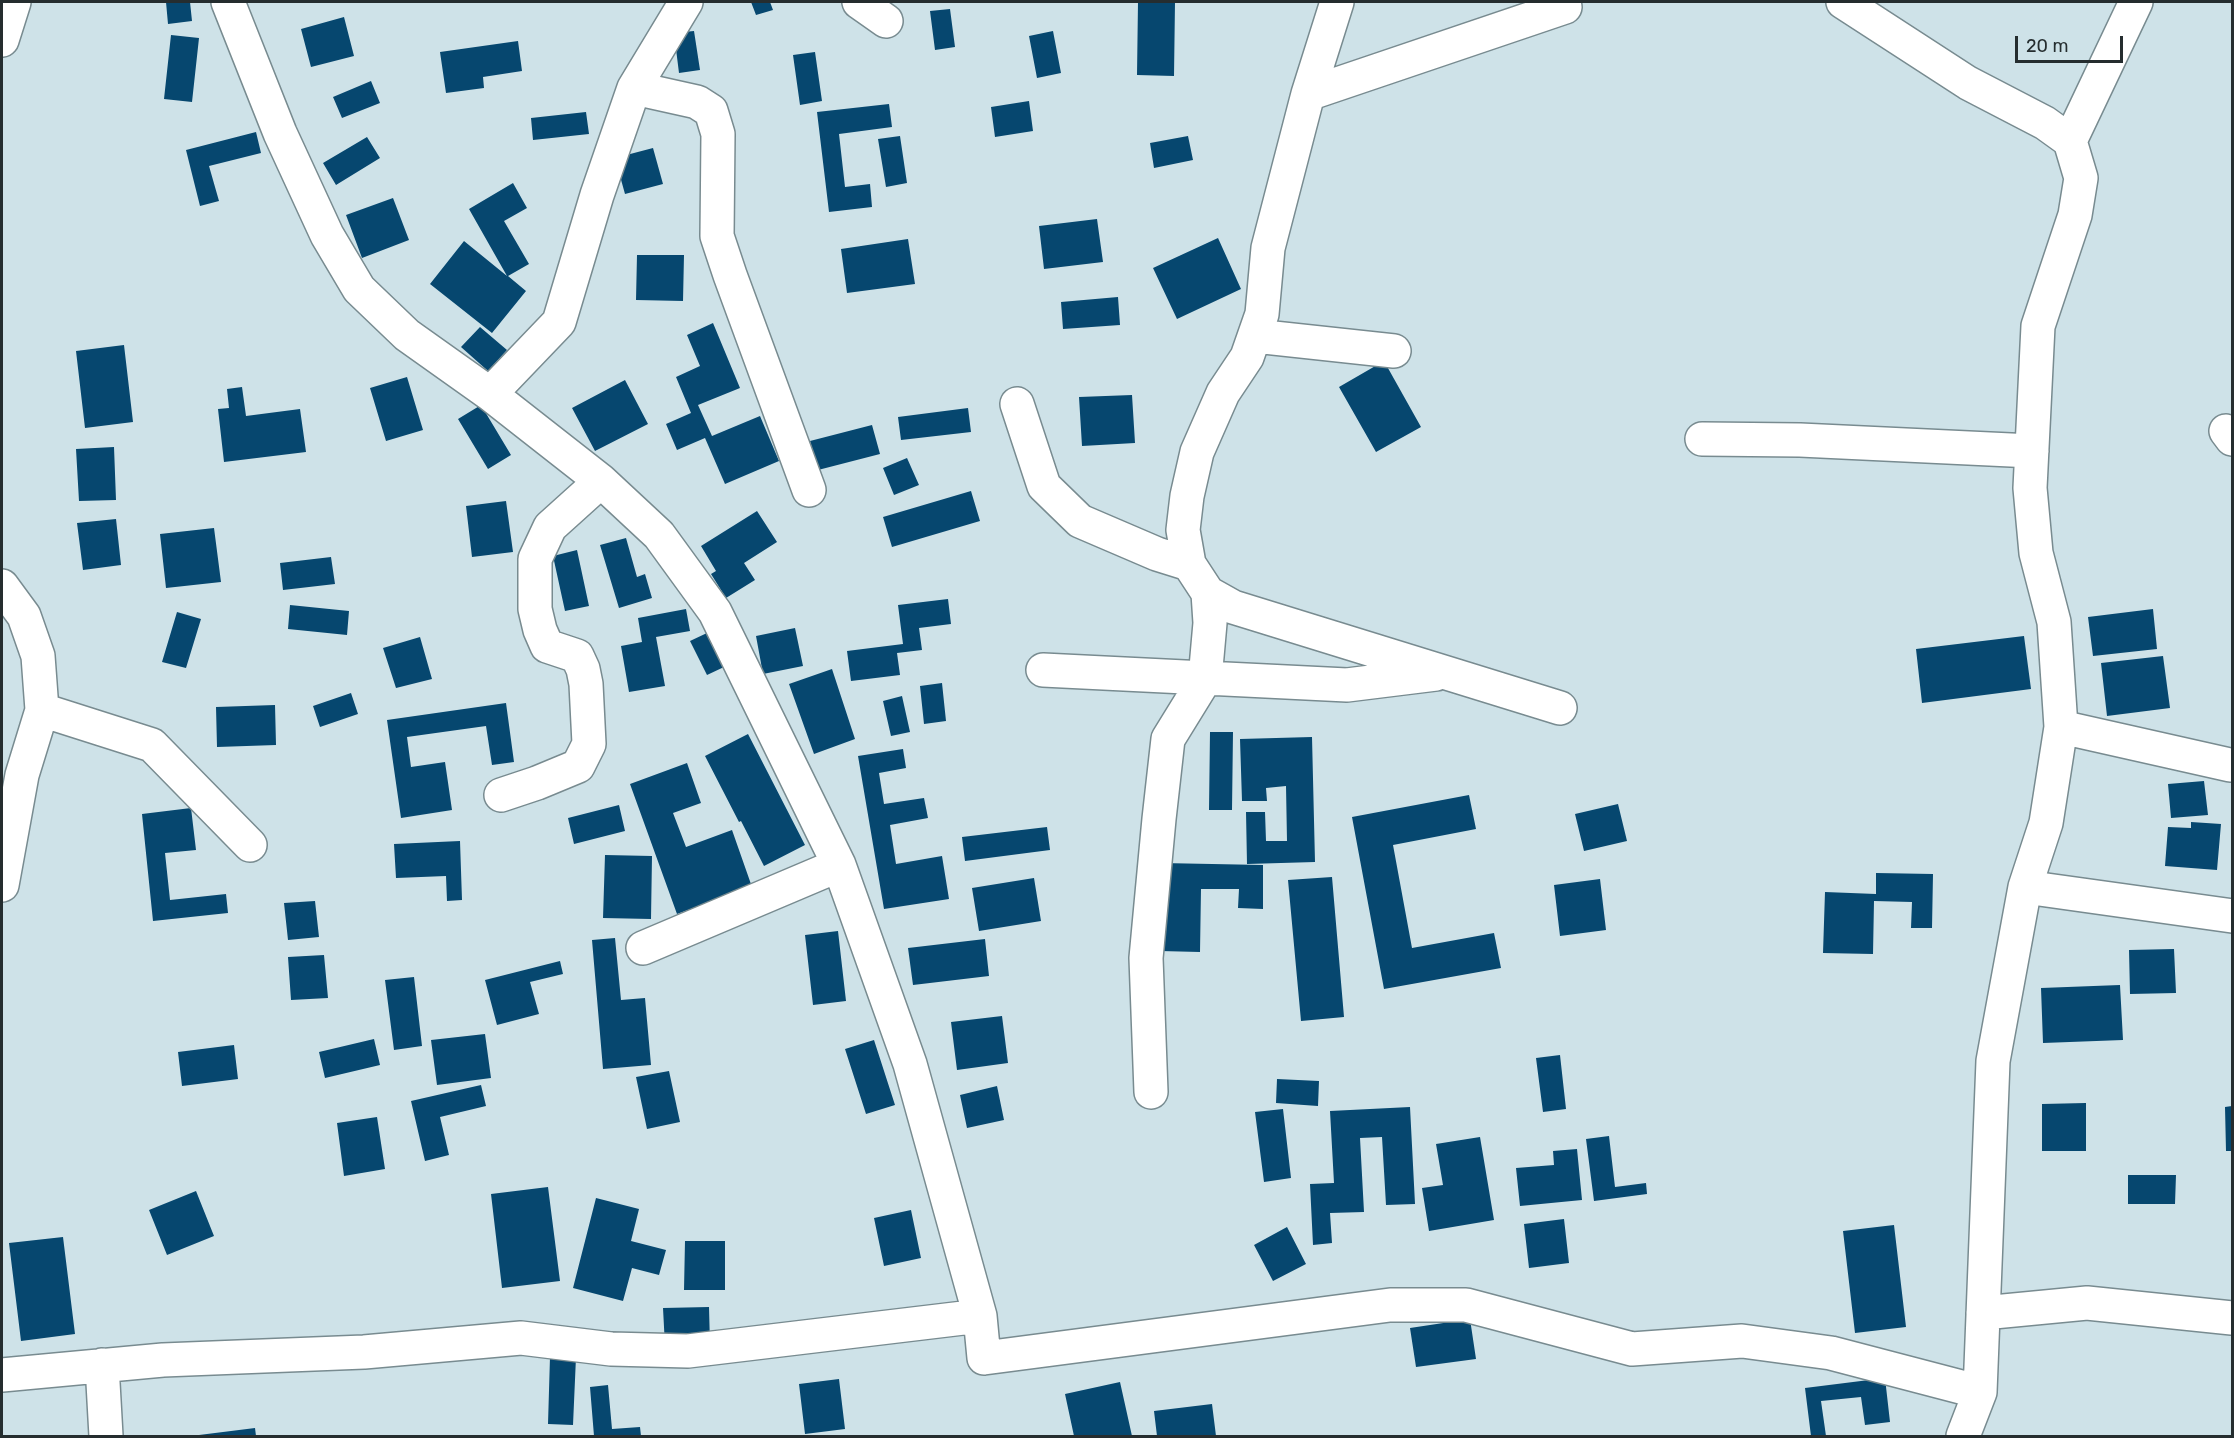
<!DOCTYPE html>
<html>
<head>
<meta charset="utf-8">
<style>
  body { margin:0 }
  #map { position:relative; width:2234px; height:1438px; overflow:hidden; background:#cee2e8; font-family:Rubik,sans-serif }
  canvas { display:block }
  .frame { position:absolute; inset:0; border:3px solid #252d2f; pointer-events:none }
  .scale { position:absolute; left:2015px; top:36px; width:108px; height:27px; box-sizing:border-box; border:3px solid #252d2f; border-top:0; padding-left:8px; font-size:18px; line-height:21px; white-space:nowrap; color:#252d2f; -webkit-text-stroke:4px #cee2e8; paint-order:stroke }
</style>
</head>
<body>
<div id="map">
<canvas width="2234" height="1438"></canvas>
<div class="frame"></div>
<div class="scale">20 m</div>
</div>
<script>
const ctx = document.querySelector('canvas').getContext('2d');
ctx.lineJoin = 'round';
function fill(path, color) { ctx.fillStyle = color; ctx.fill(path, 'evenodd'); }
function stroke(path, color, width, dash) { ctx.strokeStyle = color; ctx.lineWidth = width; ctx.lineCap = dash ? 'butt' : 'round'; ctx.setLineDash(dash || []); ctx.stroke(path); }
const building = new Path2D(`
  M166 2H190L192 21 168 24Z
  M751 2H770L773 10 756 15Z
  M1138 2H1175L1174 76 1137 75Z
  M950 9 955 47 935 50 930 11Z
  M344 17 354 56 311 67 301 29Z
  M694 31 700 70 679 73 674 33Z
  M1053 31 1061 73 1037 78 1029 36Z
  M171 35 199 38 192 102 164 99Z
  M518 41 522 71 483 77 484 88 446 93 440 52Z
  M815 52 822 101 800 105 793 55Z
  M371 81 380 103 342 118 333 97Z
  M1029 101 1033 131 995 137 991 107Z
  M889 104 892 127 839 134 845 187 870 184 872 207 829 212 817 112Z
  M586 112 589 134 533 140 531 118Z
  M256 132 261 153 209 166 219 201 200 206 186 150Z
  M900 136 907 183 886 187 878 139Z
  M1188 136 1193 160 1154 168 1150 143Z
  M367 137 380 158 336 185 323 163Z
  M653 148 663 184 625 194 615 158Z
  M513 183 527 208 504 221 529 264 508 276 526 291 492 333 430 284 464 241 507 276 469 209Z
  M393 198 409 240 362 258 346 215Z
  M1097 219 1103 262 1044 269 1039 226Z
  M1218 238 1241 289 1177 319 1153 268Z
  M908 239 915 284 847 293 841 249Z
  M637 255H684L683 301 636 300Z
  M1118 297 1120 325 1063 329 1061 302Z
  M713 323 740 388 698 405 712 436 760 416 779 461 725 484 705 438 677 450 666 424 691 413 676 377 700 366 687 335Z
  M480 327 507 350 488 371 461 347Z
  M124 345 133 422 85 428 76 351Z
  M1384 361 1421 427 1376 452 1339 387Z
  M407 377 423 430 386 441 370 388Z
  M625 380 648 424 595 451 572 408Z
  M242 387 246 416 300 409 306 452 224 462 218 409 229 408 227 389Z
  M1132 395 1135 443 1082 446 1079 397Z
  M481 405 511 455 488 469 458 419Z
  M968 408 971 432 901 440 898 417Z
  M872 425 880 454 818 470 810 441Z
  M114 447 116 500 79 501 76 449Z
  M907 458 919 485 894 495 883 468Z
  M971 491 980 521 892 547 883 517Z
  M506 501 513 552 472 557 466 506Z
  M757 511 777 542 744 563 755 580 726 598 711 574 716 571 701 546Z
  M116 519 121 565 83 570 77 523Z
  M214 528 221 582 166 588 160 534Z
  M626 538 637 577 645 574 652 598 619 608 600 545Z
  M577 550 589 606 565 611 553 556Z
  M331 557 335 584 283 590 280 563Z
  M948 599 951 624 919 628 922 650 897 653 900 675 851 681 847 651 903 644 898 605Z
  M290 605 349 611 347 635 288 629Z
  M686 609 690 631 656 637 665 686 629 692 621 646 642 642 638 618Z
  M2153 609 2157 649 2093 656 2088 617Z
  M177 612 201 619 186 668 162 662Z
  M795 628 803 666 763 674 756 636Z
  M707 633 724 667 707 675 690 641Z
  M2024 636 2031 689 1922 703 1916 649Z
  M420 637 432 679 396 688 383 648Z
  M2163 656 2170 708 2107 716 2101 663Z
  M832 669 855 739 814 754 789 684Z
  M942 683 946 721 924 724 920 686Z
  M351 693 358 714 320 727 313 706Z
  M902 696 910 732 891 736 883 701Z
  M506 703 514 762 492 765 486 726 407 737 411 767 445 762 452 810 401 818 387 720Z
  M275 705 276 745 217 747 216 707Z
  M1210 732H1233L1232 810H1209Z
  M748 734 805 845 764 866 741 821 739 822 705 756Z
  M1312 737 1315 862 1247 864 1246 812H1265L1266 841H1287L1286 786 1266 788 1267 801H1242L1240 739Z
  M903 749 906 768 879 773 884 804 924 798 928 818 890 825 896 864 942 856 949 899 884 909 858 756Z
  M687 763 701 803 673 813 686 847 732 830 752 887 677 914 630 784Z
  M2204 781 2208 815 2171 818 2168 784Z
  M1469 795 1476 829 1393 845 1412 948 1494 933 1501 968 1384 989 1352 817Z
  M1618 804 1627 841 1584 851 1575 814Z
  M619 805 625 831 574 844 568 818Z
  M191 808 196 850 165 853 170 900 226 894 228 913 153 921 142 814Z
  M2191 822 2221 824 2217 870 2165 866 2168 827 2191 828Z
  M1047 827 1050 850 965 861 962 837Z
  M460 841 462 900 447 901 446 876 396 878 394 844Z
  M605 855 652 856 651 919 603 918Z
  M1161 863 1263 865V909L1238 908 1239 889H1201L1200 952 1160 951Z
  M1876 873 1933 874 1932 928H1911L1912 902 1874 901 1873 954 1823 953 1825 892 1876 894Z
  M1332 877 1344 1017 1301 1021 1288 880Z
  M1034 878 1041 921 979 931 972 888Z
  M1600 879 1606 930 1560 936 1554 885Z
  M315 901 319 937 288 940 284 903Z
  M838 931 846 1001 813 1005 805 935Z
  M615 938 621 1000 645 998 651 1065 603 1069 592 940Z
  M985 939 989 976 913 985 908 948Z
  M2174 949 2176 993 2130 994 2129 950Z
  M324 955 328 998 291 1000 288 957Z
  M560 961 563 974 530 982 539 1014 497 1025 485 980Z
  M414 977 422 1046 394 1050 385 980Z
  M2120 985 2123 1040 2043 1043 2041 988Z
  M1002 1016 1008 1063 957 1070 951 1022Z
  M485 1034 491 1078 437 1085 431 1040Z
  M374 1039 380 1065 325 1078 319 1052Z
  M874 1040 895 1105 866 1114 845 1049Z
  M234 1045 238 1079 182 1086 178 1052Z
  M1560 1055 1566 1109 1543 1112 1536 1058Z
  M669 1071 680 1122 647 1129 636 1077Z
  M1277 1079 1319 1081 1318 1106 1276 1103Z
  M481 1085 486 1106 440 1117 449 1155 425 1161 411 1101Z
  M997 1086 1004 1120 967 1128 960 1095Z
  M2086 1103V1151H2042V1104Z
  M2232 1106V1151H2226L2225 1107Z
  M1410 1107 1415 1204 1386 1205 1382 1137 1360 1138 1364 1212 1330 1213 1332 1243 1313 1245 1310 1184 1334 1183 1330 1111Z
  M1283 1109 1291 1178 1264 1182 1255 1112Z
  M377 1117 385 1169 344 1176 337 1123Z
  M1609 1136 1615 1187 1646 1183 1647 1194 1594 1201 1586 1139Z
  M1480 1137 1494 1220 1429 1231 1422 1188 1443 1185 1436 1144Z
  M1577 1149 1582 1200 1520 1206 1516 1168 1554 1165 1553 1151Z
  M2128 1175H2176L2175 1204H2128Z
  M548 1187 560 1281 502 1288 491 1194Z
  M196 1191 214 1236 167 1255 149 1210Z
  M596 1198 639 1209 631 1241 666 1250 659 1275 632 1268 623 1301 573 1288Z
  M911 1210 921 1258 884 1266 874 1218Z
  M1564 1219 1569 1263 1529 1268 1524 1224Z
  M1894 1225 1906 1327 1855 1333 1843 1231Z
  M1287 1227 1306 1264 1273 1281 1254 1245Z
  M63 1237 75 1334 21 1341 9 1243Z
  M685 1241H725V1290H684Z
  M709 1307 710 1345 665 1346 663 1308Z
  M1470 1319 1476 1359 1416 1367 1410 1328Z
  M550 1357H576L573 1425 548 1424Z
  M1885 1378 1890 1422 1865 1425 1861 1397 1821 1401 1826 1436H1811L1805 1388Z
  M839 1379 845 1429 805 1434 799 1384Z
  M1120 1382 1132 1436H1074L1065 1394Z
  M608 1385 612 1429 640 1427 641 1436H594L590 1387Z
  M1212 1404 1216 1436H1157L1154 1411Z
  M255 1428 256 1436H199V1435Z`);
const minor = new Path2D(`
  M228 2 280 133 327 235 359 289 407 335 490 394 601 481 659 535 715 612 839 865 910 1064 980 1316 984 1358 1390 1305H1466L1632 1349 1742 1341 1831 1353 1980 1392
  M859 2 886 21
  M1337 2 1308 94 1268 248 1262 314 1247 357 1223 393 1197 452 1187 496 1183 530 1189 564 1208 593 1233 607 1560 708
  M1843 2 1968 83 2045 123 2070 141 2081 178 2075 215 2038 326 2030 488 2036 553 2054 622 2061 727 2046 823 2025 887 1993 1061 1980 1392 1963 1436
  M2 40 14 2
  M634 88 697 102 711 111 718 134 717 236 730 275 809 490
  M1308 94 1565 7
  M2070 141 2136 2
  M1255 336 1394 351
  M490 394 559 322 597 195 634 88 686 2
  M1017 404 1044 486 1080 521 1157 554 1189 564
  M2226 431 2232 439
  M1702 439 1800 440 2032 451
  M2 586 24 616 38 656 42 710 22 775 2 885
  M1043 670 1347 685 1436 674
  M42 710 152 745 250 845
  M2061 727 2230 765
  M501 795 537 783 578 766 589 744 586 684 583 669 577 656 547 646 540 630 535 609V559L550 527 601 481
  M2025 887 2232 916
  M643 948 839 865
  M1151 1092 1146 958 1159 819 1168 739 1205 679 1210 623 1208 593
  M1983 1313 2087 1303 2232 1318
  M102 1365 106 1436
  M2 1375 163 1360 364 1352 521 1338 611 1349 688 1351 980 1316`);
fill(building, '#06476f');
stroke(minor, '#788b90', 36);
stroke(minor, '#fff', 33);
</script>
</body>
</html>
